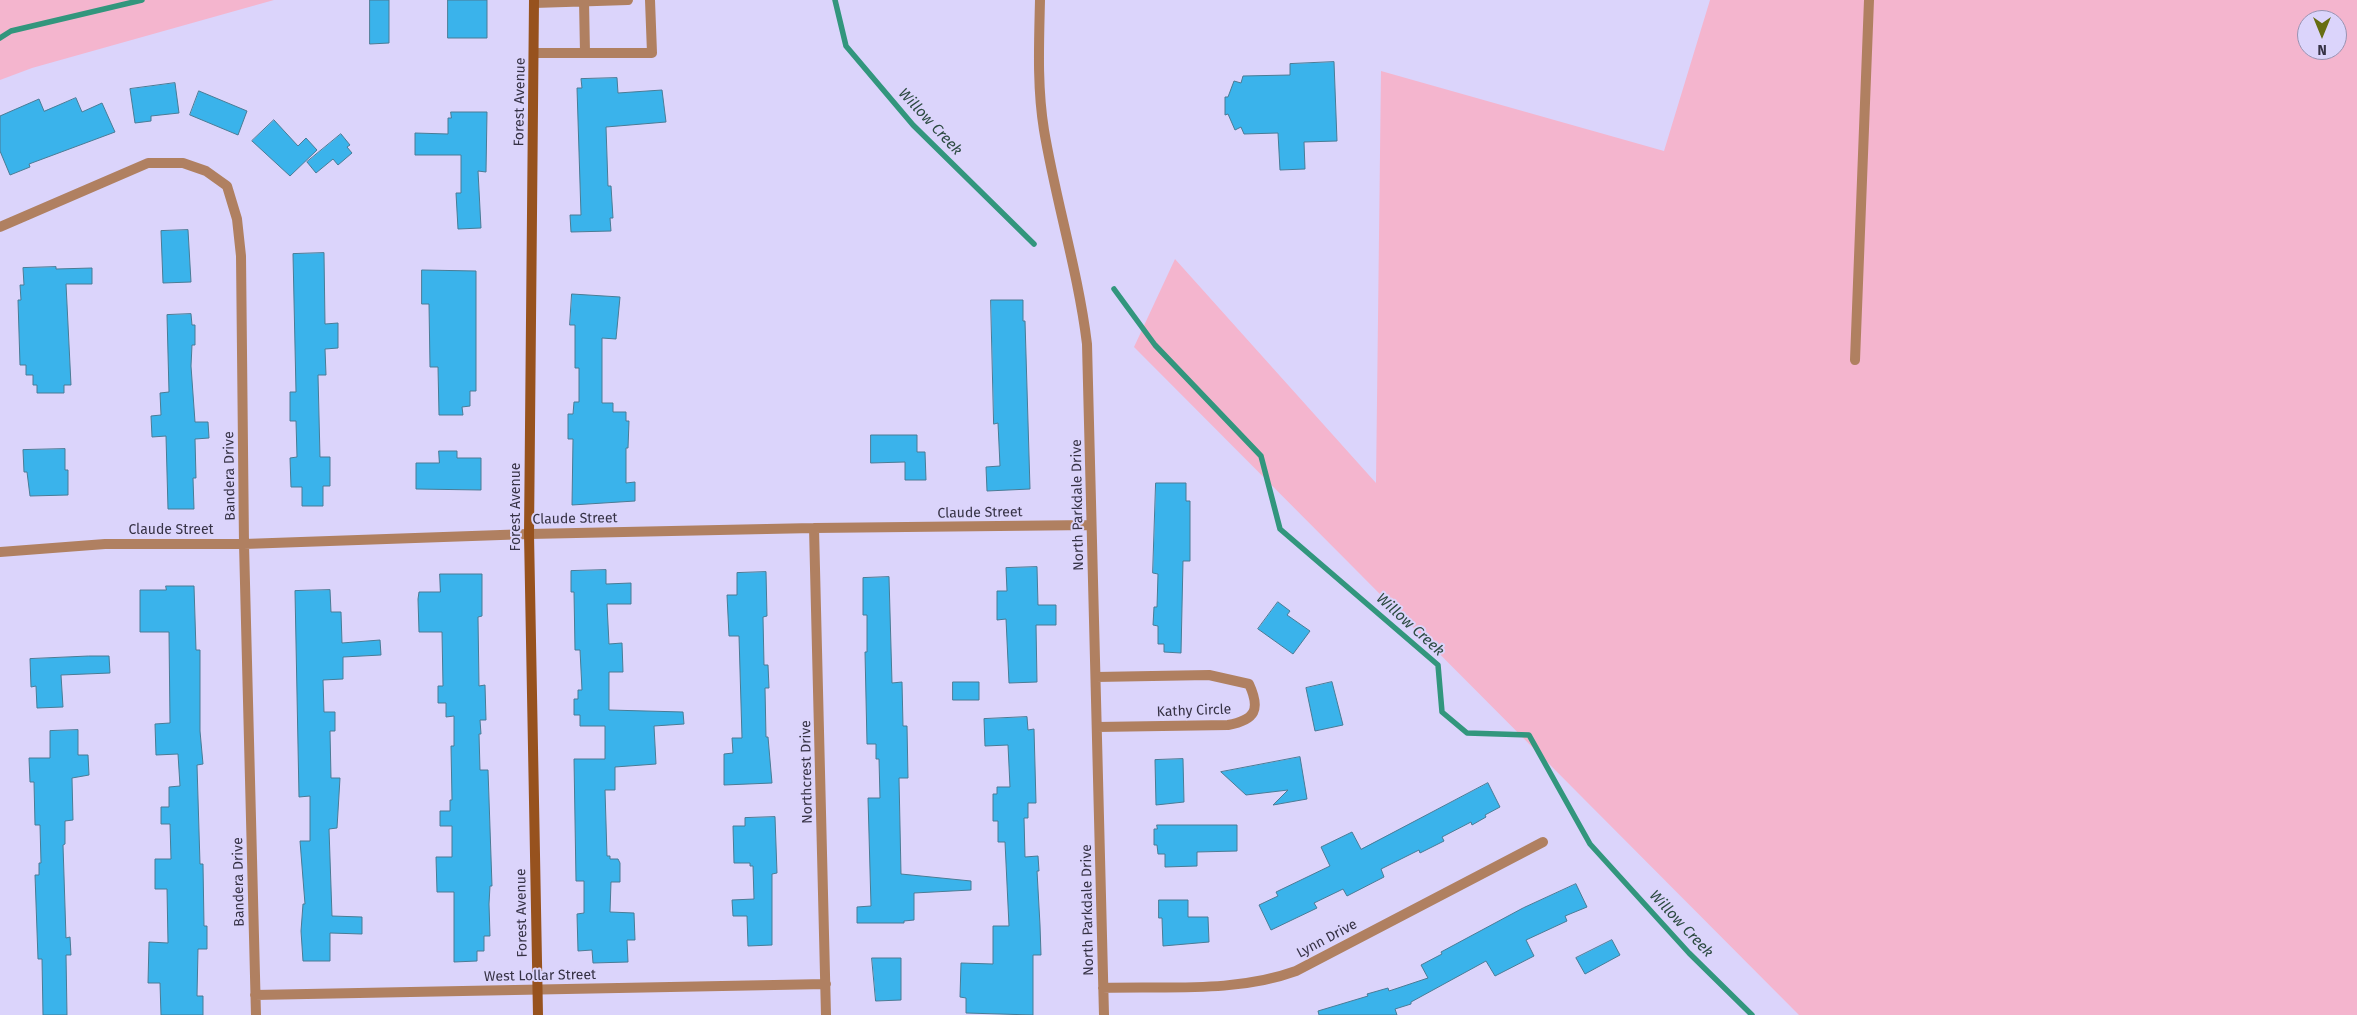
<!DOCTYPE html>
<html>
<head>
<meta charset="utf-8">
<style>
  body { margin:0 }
  #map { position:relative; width:2357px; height:1015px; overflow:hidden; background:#dbd4fb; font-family:"Fira Sans",sans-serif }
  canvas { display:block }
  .north { position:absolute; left:2297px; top:10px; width:50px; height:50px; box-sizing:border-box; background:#dbd4fb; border:1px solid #9993b2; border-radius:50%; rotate:180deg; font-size:14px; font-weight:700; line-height:20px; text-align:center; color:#363245 }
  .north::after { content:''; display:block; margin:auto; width:18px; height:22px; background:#676d12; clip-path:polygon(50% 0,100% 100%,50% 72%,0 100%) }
</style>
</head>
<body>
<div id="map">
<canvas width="2357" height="1015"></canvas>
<div class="north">N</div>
</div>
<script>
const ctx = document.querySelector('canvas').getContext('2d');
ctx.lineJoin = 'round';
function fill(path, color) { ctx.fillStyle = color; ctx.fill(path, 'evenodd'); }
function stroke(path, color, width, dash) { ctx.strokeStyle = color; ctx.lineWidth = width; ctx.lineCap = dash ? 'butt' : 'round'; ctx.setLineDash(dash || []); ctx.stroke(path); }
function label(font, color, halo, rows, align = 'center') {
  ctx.font = font + ' "Fira Sans",sans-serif'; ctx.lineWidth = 4; ctx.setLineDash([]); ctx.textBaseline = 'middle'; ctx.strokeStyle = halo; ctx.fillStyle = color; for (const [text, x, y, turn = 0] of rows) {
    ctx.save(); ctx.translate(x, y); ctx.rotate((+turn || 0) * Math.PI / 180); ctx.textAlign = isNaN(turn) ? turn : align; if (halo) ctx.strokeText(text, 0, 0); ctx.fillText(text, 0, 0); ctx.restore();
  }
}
const green = new Path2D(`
  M0 0H274L32 68 0 80Z
  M1710 0H2357V1015H1799L1134 347 1175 259 1376 483 1381 71 1664 151ZM2307 20H2337V50H2307Z`);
const stream = new Path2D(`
  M835 0 846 46 913 125 1034 244
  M0 38 11 31 142 0
  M1114 289 1155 345 1261 456 1280 529 1438 665 1442 712 1467 733 1529 735 1590 844 1689 953 1752 1015`);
const building = new Path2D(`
  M370 0H389V43L370 44Z
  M448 0H487V38H448Z
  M1334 62 1337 141 1304 142 1305 169 1280 170 1278 133 1244 134 1241 127 1235 130 1228 114 1225 115V97H1228L1234 81 1241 83 1243 76 1290 75V64Z
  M617 78 618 93 662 90 666 122 606 127 608 186H611L613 218H610L611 231 571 232 570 215H581L577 88H582L581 79Z
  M175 83 179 113 151 116V121L135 123 130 89Z
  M199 91 247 111 238 135 190 115Z
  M76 98 82 112 102 103 115 132 29 164 30 167 10 175 0 151V116L39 99 44 111Z
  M451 112H487L486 172 478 171 481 228 458 229 456 193H461V155H415V133L448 134V118H451Z
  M274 120 298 146 306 138 317 150 290 176 252 141Z
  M341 134 350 145 347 147 352 153 338 165 333 159 316 173 307 162Z
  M188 230 191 282 163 283 161 231Z
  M324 253 325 324 338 323V348L325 349 326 375H318L320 457H330V486H323V506H302V487H291L290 458 297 457 296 421H290V392H296L293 254Z
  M56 267V269L92 268V284H66L71 385H64V393H37V385H33V375H26V365H20L18 300H21L20 285H24L23 268Z
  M422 270 476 271V391H470V406L462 407 463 415H439L438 367H430L429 304H422Z
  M572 294 620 297 616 339 602 338V403H613V412H626V421H629L628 448H626V483L635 482V501L572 505 573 439H568V414H573L574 402H579V368H575V325H570Z
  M991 300H1023V321H1025L1030 489 987 491 986 467 1000 466 998 423 994 424Z
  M191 314 192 325H195V345H192L191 366 195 422H208L209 438 195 439 196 478H193L194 509H168L166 436 152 437 151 416 161 415 160 393 169 392 167 315Z
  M871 435H917V452H925L926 480H905V462L871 463Z
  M65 449V470H68V495L30 496 27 472H24L23 450Z
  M439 451H457V458H481V490L416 489V463H439Z
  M1156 483H1186V501H1190V561H1183L1181 653 1164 652V644H1158V626L1153 625 1154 607H1157L1158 574 1153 573Z
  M1037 567 1038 605H1056V625H1036L1037 682 1009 683 1006 619 997 620V591H1007L1006 568Z
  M606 570V584L631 583V604H607L609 644 622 643 623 672H609V710L683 712 684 724 654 726 656 764 615 767V790H605L607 856H610V859H618L620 863V882H611L610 912 634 913 635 940H627L628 962 593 963 592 950 578 951 577 914 584 913V881H576L574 759H605V726H580V715H574V699H578V690H582L580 650H575L574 592H571V571Z
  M766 572 767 616 763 617 764 665H768L769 688H765L766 737H768L772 783 724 785V754L733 753 732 738H742L739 636H729L727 595H737V573Z
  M440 574H482V616L478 617 479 686 485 685 486 720H480L481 734H479L480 770H488L492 886H490L489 904 490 936H484V951H477V961L454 962V892H437L436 857H452V826H440V811H450V800H452L451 746H454V716L446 717V703H438V686H443L442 632H419L418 599 419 592H440Z
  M889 577 892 683 902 682 903 726H907L908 778H899L901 874 971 881V890L914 893V920L904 921V923H857V907L871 906 868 798H880L879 759H876V744H867L865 652H867V615H863V578Z
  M166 586H194L196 650H200V731L203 764 197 765 200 864H203L204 926H207V949H198L197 996H203V1015H161L160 983H148L149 942 168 943 167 889H155V859H171L170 824H161V807H169V787L180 786 178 754 156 755 155 724 170 723 169 632H140V590H166Z
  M330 590 331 612H341L342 643 380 640 381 655 343 657V679L323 680 324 712H335V731H330L331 778H340L337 828 329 829 332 916 362 917V934L330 933V961H303L301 931 303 904H305L300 841H310V796L299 797 295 591Z
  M1278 602 1290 611 1287 615 1310 631 1293 654 1258 629Z
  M89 656H109L110 673 61 675 63 707 37 708 36 686 31 687 30 659Z
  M953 682H979V700H953Z
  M1332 682 1343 725 1315 731 1306 688Z
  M1027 717 1028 730 1034 729 1036 803H1028V818H1024L1025 857 1038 856 1039 871H1037L1040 925 1041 955H1033V1015L966 1013V998L960 997 961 963 993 964V926H1009L1005 842H998V821H993V794H997V787H1010L1008 745 985 746 984 719Z
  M78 730V755H88L89 775 72 778 73 820 65 821V844L63 845 66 938 70 937 71 955H66L67 1015H43L42 959H38L35 875H39V863H41L40 825H35L34 782H30L29 758H50V731Z
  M1300 757 1307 799 1273 805 1288 790 1246 795 1221 772Z
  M1183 759 1184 802 1156 805 1155 760Z
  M1488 783 1500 807 1485 815 1486 817 1472 825 1471 822 1442 837 1444 841 1420 853 1419 850 1381 869 1384 877 1347 896 1343 889 1314 903 1317 908 1271 930 1259 905 1278 896 1276 892 1330 866 1321 847 1352 832 1361 849Z
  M775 817 777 873 772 874V945L748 946 747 916H733L732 900 754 899 753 866H750V863H734L733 826H745V818Z
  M1157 825H1237V851L1197 852V866L1165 867V854H1158L1157 845H1154V829H1157Z
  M1576 884 1587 907 1565 916 1567 921 1526 940 1534 956 1495 976 1486 961 1411 1002V1004L1395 1009 1397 1015H1319L1318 1011 1368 996 1367 994 1388 988 1389 991 1428 978 1421 965 1442 954 1441 952 1523 908Z
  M1159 900H1188V917H1208L1209 942 1163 946 1162 918H1159Z
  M1612 940 1620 955 1585 974 1576 958Z
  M872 958H901V1000L876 1001Z`);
const lane = new Path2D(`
  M584 1 585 53
  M534 3 628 0
  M534 53H652L650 0
  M1855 360 1869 0`);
const street = new Path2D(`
  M1040 0C1039 43 1037 87 1044 130 1056 202 1078 271 1087 344L1104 1015
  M0 227 148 163H183L206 171 227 186 237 219 241 256 244 544 256 1015
  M814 528 826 1015
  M0 552 105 544H244L529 534 814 528 1091 525
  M1096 677 1209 675 1249 684C1261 710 1255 720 1228 725L1097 727
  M1103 988C1167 986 1236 993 1296 971L1543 842
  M255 995 826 984`);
const secondary = new Path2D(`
  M534 0 529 534 538 1015`);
const streetNames = [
  ["Forest Avenue",520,102,-89],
  ["Bandera Drive",230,476,-91],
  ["North Parkdale Drive",1078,505,-91],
  ["Forest Avenue",516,507,-90],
  ["Claude Street",980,513,-1],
  ["Claude Street",575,519,-1],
  ["Claude Street",171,530],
  ["Kathy Circle",1194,711,-2],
  ["Northcrest Drive",807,772,-91],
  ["Bandera Drive",239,882,-91],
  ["North Parkdale Drive",1088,910,-91],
  ["Forest Avenue",522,913,-91],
  ["Lynn Drive",1327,939,-28],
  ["West Lollar Street",540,976,-1]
];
const waterNames = [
  ["Willow Creek",930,122,47],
  ["Willow Creek",1410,625,42],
  ["Willow Creek",1681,924,47]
];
fill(green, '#f4b5ce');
stroke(stream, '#32967d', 5.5);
fill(building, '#3ab3eb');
stroke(building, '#4a7b95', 1);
stroke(lane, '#b08061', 10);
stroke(street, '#b08061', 10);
stroke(secondary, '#97521e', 10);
label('14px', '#363245', '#dbd4fb', streetNames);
label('italic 15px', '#2c4a41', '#dbd4fb', waterNames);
</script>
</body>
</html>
